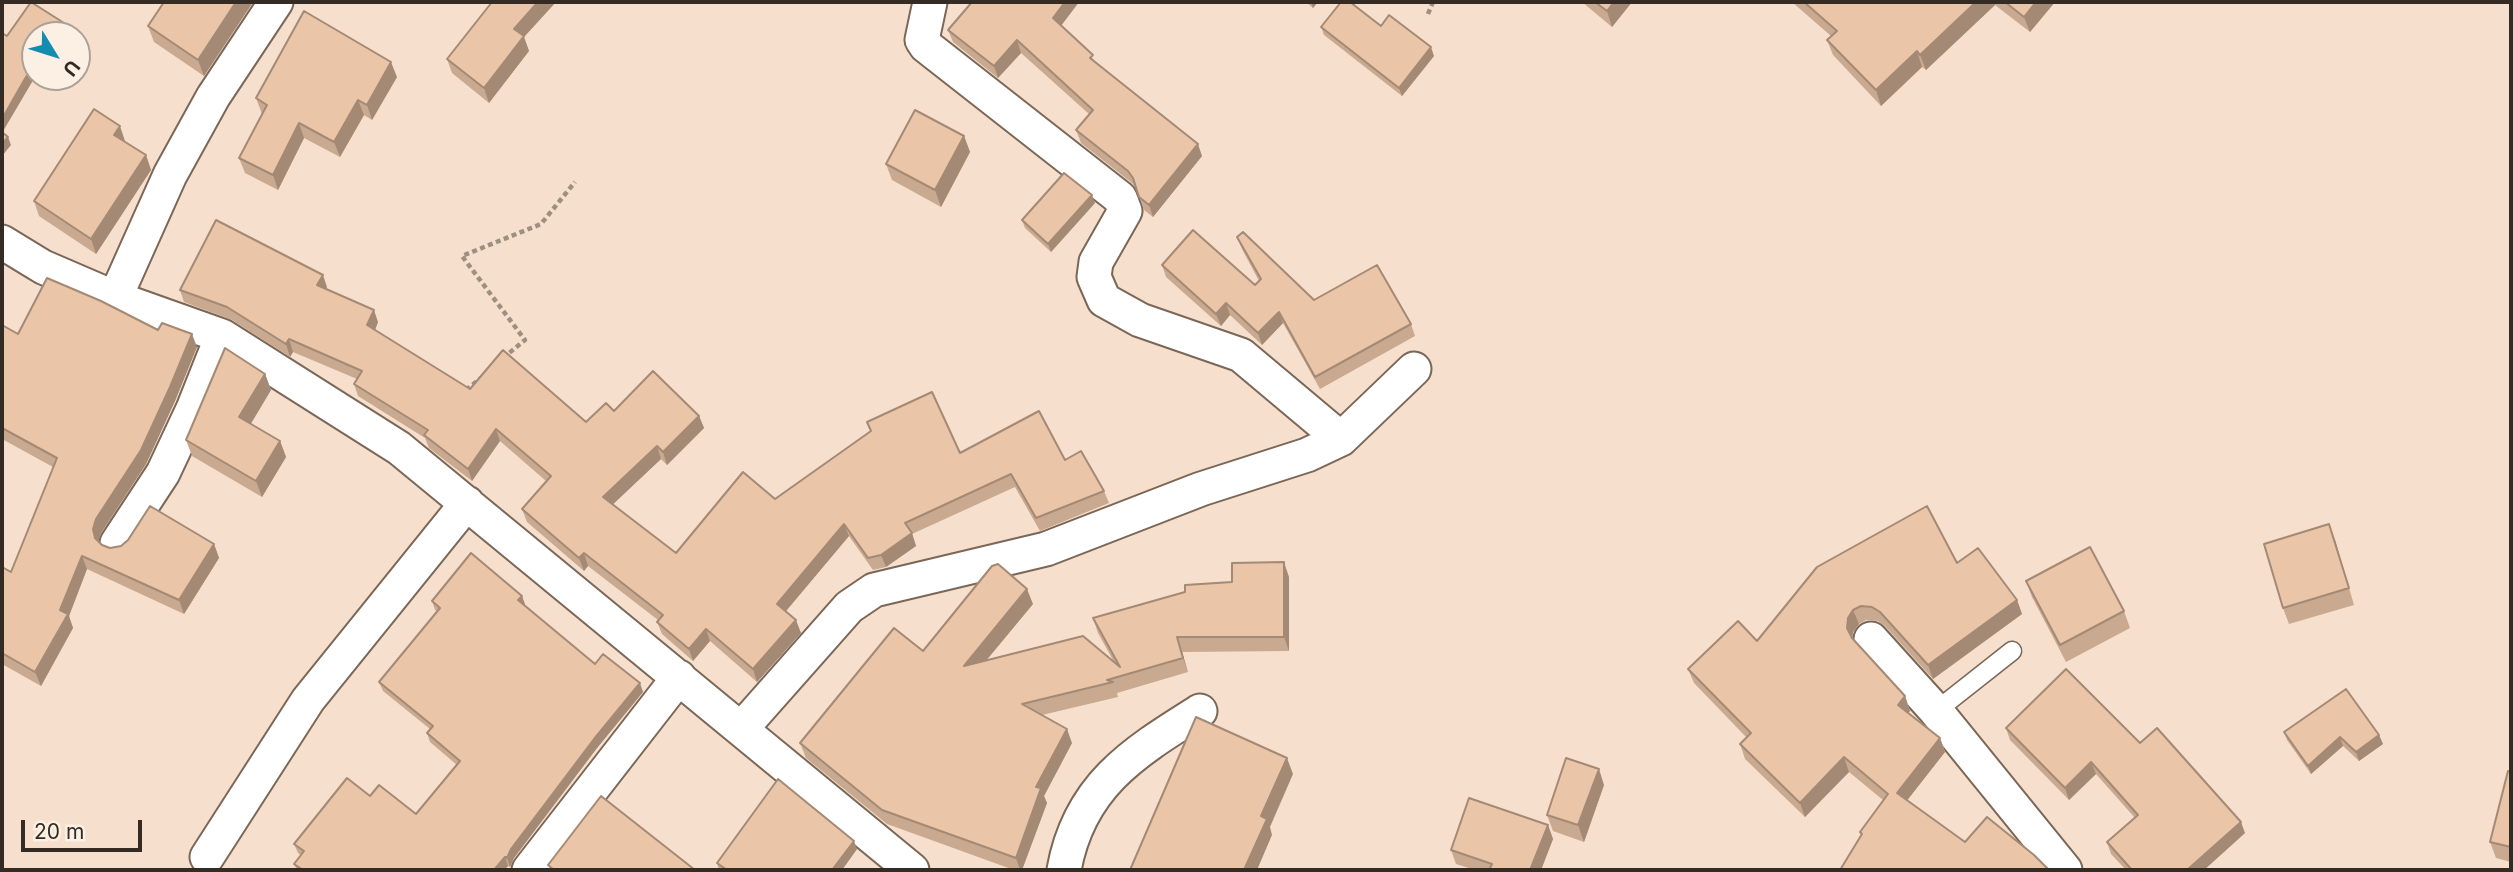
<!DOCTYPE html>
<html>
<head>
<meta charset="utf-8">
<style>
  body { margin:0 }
  #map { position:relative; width:2513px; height:872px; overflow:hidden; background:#f6e0cd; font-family:Inter,sans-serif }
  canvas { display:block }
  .frame { position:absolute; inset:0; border:4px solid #332b24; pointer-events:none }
  .north { position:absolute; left:21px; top:21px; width:70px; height:70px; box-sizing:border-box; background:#fcefe3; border:2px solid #aca197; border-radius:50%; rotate:128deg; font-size:19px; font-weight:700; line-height:28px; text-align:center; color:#332b24 }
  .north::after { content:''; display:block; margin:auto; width:24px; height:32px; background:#148caf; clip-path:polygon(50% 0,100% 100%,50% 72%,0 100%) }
  .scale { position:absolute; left:21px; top:820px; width:121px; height:32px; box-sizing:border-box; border:4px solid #332b24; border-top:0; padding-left:9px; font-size:21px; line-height:24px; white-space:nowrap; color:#332b24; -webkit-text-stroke:5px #fcefe3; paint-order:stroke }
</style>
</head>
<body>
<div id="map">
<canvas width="2513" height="872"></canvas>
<div class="frame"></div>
<div class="north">U</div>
<div class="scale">20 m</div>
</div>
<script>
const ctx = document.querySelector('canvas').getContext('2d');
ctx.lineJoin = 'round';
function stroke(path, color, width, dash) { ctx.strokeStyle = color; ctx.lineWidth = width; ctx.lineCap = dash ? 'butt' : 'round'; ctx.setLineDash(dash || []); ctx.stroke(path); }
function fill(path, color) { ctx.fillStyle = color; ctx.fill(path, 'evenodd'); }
const path = new Path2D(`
  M1428 14 1433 2
  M503 358 525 340 462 256 541 224 575 182
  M466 390 481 378`);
const service = new Path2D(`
  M1936 711 2012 651`);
const minor = new Path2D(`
  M930 2 922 40 926 46 1120 198 1125 211 1096 262 1094 277 1104 300 1140 320 1241 355 1341 439
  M2 242 43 267 115 298 222 336 399 448 912 870
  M115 298 170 175 213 97 276 2
  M117 543 163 473 193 409 222 336
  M1871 639 1936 711 2065 870
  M742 728 849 607 874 590 1046 549 1201 489 1307 455 1341 439 1414 369
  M207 857 308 700 467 503
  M529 870 679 677
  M1064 870C1079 786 1133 753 1200 711`);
const wall = new Path2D(`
  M253 2 204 76 154 42 148 26Z
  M492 2H556L524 37 529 51 489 103 452 73 447 59Z
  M1079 2 1061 26 1095 61 1202 156 1153 217 1144 210 1137 190 1132 183 1081 143 1076 130 1089 114 1021 53 998 78 953 42 948 30Z
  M1306 2H1318L1313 8Z
  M1582 2H1632L1612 27Z
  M1792 2H2055L2030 32 1995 5 1926 70 1922 67 1881 106 1833 55 1827 40 1831 36Z
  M1321 27 1434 56 1402 96 1324 35Z
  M397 77 372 120 364 115 340 157 304 138 278 190 245 173 239 158 262 114 256 98Z
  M964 136 970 152 941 207 892 180 886 164Z
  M125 141V142L146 155 151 170 96 254 39 216 34 201Z
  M1095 203 1051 252 1025 228 1022 220Z
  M1237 237 1314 300 1411 324 1415 336 1320 389 1283 323 1262 345 1230 315 1221 326 1166 277 1162 265 1255 285 1259 281 1242 249Z
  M327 287 326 289 378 322 375 330 470 389 586 422 614 411 699 416 704 428 667 465 661 459 613 504 676 553 775 499 871 431 867 422 960 453 1065 460 1104 491 1109 503 1040 531 1015 487 912 534 916 546 886 567 873 570 849 536 786 611 801 633 757 682 710 641 693 661 662 634 657 622 658 620 588 566 584 571 527 522 522 509 546 481 500 441 472 481 429 448 425 438 358 396 354 384 357 379 293 352 290 357 232 320 184 302 180 290Z
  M2 325 18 334 158 330 197 347 175 401 146 464 101 533 98 541 102 545 110 548 214 544 219 558 184 614 87 569 69 616 73 628 41 686 2 664V567L11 572 53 467 2 439Z
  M265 374 271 390 251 424 280 441 286 457 262 497 192 456 186 440Z
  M2335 540 2354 605 2289 624 2283 608Z
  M1957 563 2017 600 2022 614 1933 679 1885 626 1878 621 1866 620 1859 624 1853 632 1852 639 1905 696 1910 711 1908 713 1940 738 1945 752 1907 800 1965 842 2034 855 1861 835 1860 832 1883 800 1849 772 1805 817 1745 759 1740 744 1747 738 1694 683 1688 669Z
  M1289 577V651L1182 652 1188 672 1117 693 1118 697 1042 715 1072 743 1044 796 1047 803 1022 870H1014L887 824 806 758 800 743 923 651 1033 604 986 661 1114 662 1098 633 1093 618Z
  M2026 581 2124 611 2130 628 2066 662 2032 597Z
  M432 601 525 604 524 605 595 664 643 692 597 748 514 858 510 867 508 866 504 870H297L294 864 301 855 298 853 294 844 370 796 416 814 457 765 430 742 427 733 430 729 383 691 379 682 437 611 435 610Z
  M2006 728 2140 743 2245 833 2204 870H2126L2111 854 2107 842 2135 818 2096 774 2069 800 2010 740Z
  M2284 732 2379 735 2383 744 2359 761 2343 746 2311 774 2287 740Z
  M2511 772V862L2496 858 2490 842Z
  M1604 785 1584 842 1553 831 1547 815Z
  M1548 825 1553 839 1541 870H1475L1456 864 1451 850Z
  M857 849 842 870H719L717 863Z`);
const shadedWall = new Path2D(`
  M236 2H253L204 76 198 60Z
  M538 2H556L524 37 529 51 489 103 484 88 514 29Z
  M1065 2H1079L1057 31 1053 18Z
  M1311 2H1318L1313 8Z
  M1614 2H1632L1612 27 1607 11Z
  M1976 2H1994L1995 5 1926 70 1920 55Z
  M2036 2H2055L2030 32 2024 17Z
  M64 23 67 32 65 35H56Z
  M1017 40 1021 53 998 78 994 66Z
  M1431 47 1434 56 1402 96 1399 88Z
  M1917 51 1922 67 1881 106 1876 90Z
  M391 62 397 77 372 120 367 105Z
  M35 65V77L2 133V119L26 77Z
  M358 100 364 115 340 157 334 142Z
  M299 123 304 138 278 190 273 175Z
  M120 126 125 141 120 150 114 135Z
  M964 136 970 152 941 207 935 190Z
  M8 137 11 145 2 156V144Z
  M1198 144 1202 156 1153 217 1149 205Z
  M146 155 151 170 96 254 91 239Z
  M1092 195 1095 203 1051 252 1048 244Z
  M323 275 327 287 322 298 317 285Z
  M1226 303 1230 315 1221 326 1216 314Z
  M374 310 378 322 372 338 367 325Z
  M1279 312 1283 323 1262 345 1258 333Z
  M192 334 197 347 175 401 146 464 101 533 98 543 95 538 93 529 96 519Z
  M289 339 293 352 290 357 286 344Z
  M265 374 271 390 245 433 239 417Z
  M699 416 704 428 667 465 663 452Z
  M496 429 500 441 472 481 468 469Z
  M280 441 286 457 262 497 256 481Z
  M657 446 661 459 608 509 603 497Z
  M844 524 849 536 781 617 777 604Z
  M2329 524 2335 540 2354 605 2349 588Z
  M912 533 916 546 886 567 881 555Z
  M214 544 219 558 184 614 179 600Z
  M584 553 588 566 584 571 579 558Z
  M82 556 87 569 69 616 73 628 41 686 35 672Z
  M1284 562 1289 577V651L1284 637Z
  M1027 589 1033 604 969 681 964 666Z
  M522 596 525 604 521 609 518 600Z
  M2017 600 2022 614 1933 679 1928 665Z
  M1853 610 1859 624 1853 632 1852 642 1847 628 1848 618Z
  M796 620 801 633 757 682 753 669Z
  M706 629 710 641 693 661 689 649Z
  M1177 637 1182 652 1188 672 1183 658Z
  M640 683 643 692 597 748 514 858 510 867 507 858 511 849 594 739Z
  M1905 696 1910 711 1903 719 1898 705Z
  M1067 729 1072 743 1044 796 1047 803 1022 870H1020L1016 858 1036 787Z
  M2379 735 2383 744 2359 761 2356 752Z
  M2340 737 2343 746 2311 774 2308 766Z
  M1940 738 1945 752 1902 807 1897 793Z
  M1844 757 1849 772 1805 817 1800 803Z
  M1287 758 1293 774 1270 827 1272 835 1257 870H1244L1261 816Z
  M2091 762 2096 774 2069 800 2065 788Z
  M1599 769 1604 785 1584 842 1578 825Z
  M2241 822 2245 833 2204 870H2187Z
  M1548 825 1553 839 1541 870H1530Z
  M854 841 857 849 842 870H832Z
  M505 857 508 866 504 870H494Z`);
const building = new Path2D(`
  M31 2 64 23 56 35H35V65L26 77 2 119V33L7 36Z
  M164 2H236L198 60 148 26Z
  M492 2H538L514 29 524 36 484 88 447 59Z
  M972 2H1065L1053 18 1093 55 1090 58 1198 144 1149 205 1139 197 1133 178 1128 171 1076 130 1093 110 1017 40 994 66 948 30Z
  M1341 2H1350L1381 26 1389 15 1431 47 1399 88 1321 27Z
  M1595 2H1614L1607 11Z
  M1804 2H1976L1920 55 1917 51 1876 90 1827 40 1837 31Z
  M2005 2H2036L2024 17Z
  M304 11 391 62 367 105 358 100 334 142 299 123 273 175 239 158 267 105 256 98Z
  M94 109 120 126 114 135 146 155 91 239 34 201Z
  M915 110 964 136 935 190 886 164Z
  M2 132 8 137 2 144Z
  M1064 173 1092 195 1048 244 1022 220Z
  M216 220 323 275 317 285 374 310 367 325 470 389 503 350 586 422 606 403 614 411 653 371 699 416 663 452 657 446 603 497 676 553 743 472 775 499 871 431 867 422 932 392 960 453 1039 411 1065 460 1081 451 1104 491 1036 518 1011 474 905 523 912 533 881 555 868 558 844 524 777 604 796 620 753 669 706 629 689 649 657 622 663 615 584 553 579 558 522 509 551 476 496 429 468 469 424 435 428 430 354 384 362 371 289 339 286 344 227 307 180 290Z
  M1193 230 1255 285 1261 279 1237 237 1243 232 1314 300 1377 265 1411 324 1315 377 1279 312 1258 333 1226 303 1216 314 1162 265Z
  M47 278 101 301 158 330 162 323 192 334 170 387 141 450 96 519 93 529 95 538 102 545 110 548 121 546 128 540 150 506 214 544 179 600 82 556 60 610 68 614 35 672 2 653V567L11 572 57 458 2 428V325L18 334Z
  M225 348 265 374 239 417 280 441 256 481 186 440Z
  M1927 506 1957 563 1978 548 2017 600 1928 665 1880 612 1872 607 1861 606 1853 610 1848 618 1847 628 1852 638 1905 696 1898 705 1940 738 1897 793 1965 842 1987 817 2034 855 2049 870H1840L1862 834 1860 832 1888 794 1844 757 1800 803 1740 744 1751 733 1688 669 1738 621 1757 641 1817 567Z
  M2329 524 2349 588 2283 608 2264 544Z
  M2090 547 2124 611 2060 645 2026 581Z
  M471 553 522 596 518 600 595 664 603 654 640 683 594 739 511 849 507 858 505 857 494 870H303L294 864 304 851 294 844 347 778 370 796 379 785 416 814 460 761 427 733 433 726 379 682 440 608 432 601Z
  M1284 562V637H1177L1183 658 1107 680 1113 682 1022 704 1067 729 1036 787 1041 788 1016 858 882 810 800 743 894 628 923 651 992 566 998 564 1027 589 964 666 1083 636 1120 667 1093 618 1185 592V585L1232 582V563Z
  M2066 669 2140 743 2157 728 2241 822 2187 870H2132L2107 842 2138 815 2091 762 2065 788 2006 728Z
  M2346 689 2379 735 2356 752 2340 737 2308 766 2284 732Z
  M1196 717 1287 758 1261 816 1267 819 1244 870H1130Z
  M1566 758 1599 769 1578 825 1547 815Z
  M2508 771 2511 772V847L2490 842Z
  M778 779 854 841 832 870H727L717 863Z
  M601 796 695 870H554L548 865Z
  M1469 798 1548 825 1530 870H1489L1492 864 1451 850Z`);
stroke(service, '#7a6757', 21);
stroke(minor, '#7a6757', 37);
stroke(path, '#9f8f81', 4.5, [5, 3.5]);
stroke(service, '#fff', 18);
stroke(minor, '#fff', 33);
fill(wall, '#c9a990');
fill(shadedWall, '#a48a75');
fill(building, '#eac5a7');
stroke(building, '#a48a75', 2);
</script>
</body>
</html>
